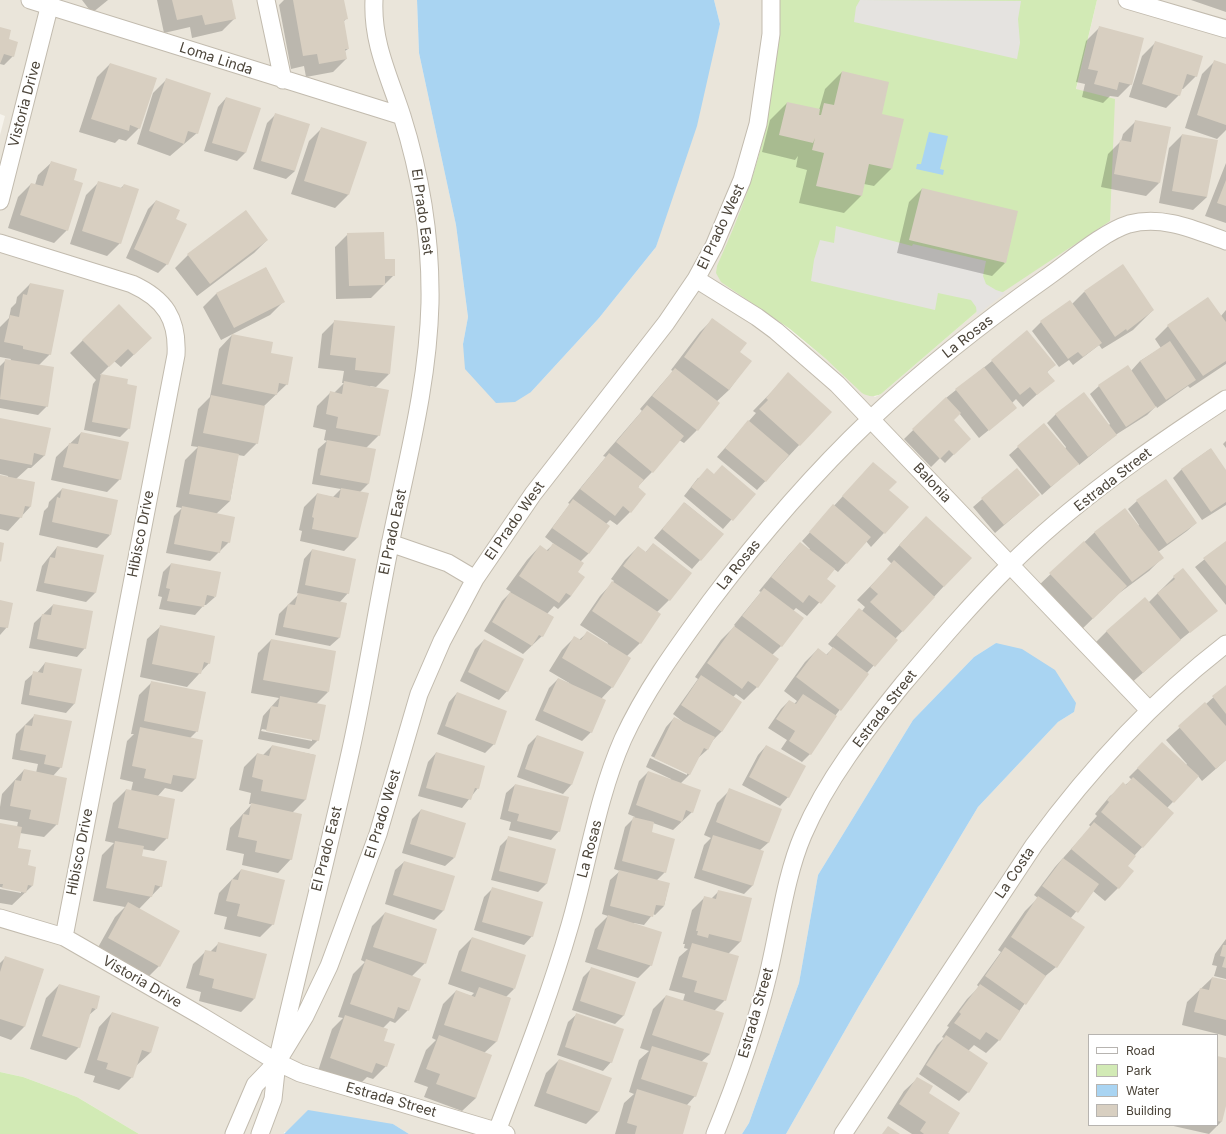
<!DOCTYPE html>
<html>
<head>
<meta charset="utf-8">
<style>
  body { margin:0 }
  #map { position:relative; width:1226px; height:1134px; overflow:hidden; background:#f6f3ec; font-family:Inter,sans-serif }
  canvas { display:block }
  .legend { position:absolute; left:1088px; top:1034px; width:130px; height:92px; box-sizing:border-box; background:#fff; border:1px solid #b7b4b0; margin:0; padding:5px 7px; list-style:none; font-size:12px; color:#4b4439 }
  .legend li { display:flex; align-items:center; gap:8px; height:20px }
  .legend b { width:20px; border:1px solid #b7b4b0 }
</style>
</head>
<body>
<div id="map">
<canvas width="1226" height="1134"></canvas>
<ul class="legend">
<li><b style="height:5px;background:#fff"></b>Road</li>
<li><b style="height:11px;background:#d2eab5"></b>Park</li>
<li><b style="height:11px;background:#a9d4f2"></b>Water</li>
<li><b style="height:11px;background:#d8cfc1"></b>Building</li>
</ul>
</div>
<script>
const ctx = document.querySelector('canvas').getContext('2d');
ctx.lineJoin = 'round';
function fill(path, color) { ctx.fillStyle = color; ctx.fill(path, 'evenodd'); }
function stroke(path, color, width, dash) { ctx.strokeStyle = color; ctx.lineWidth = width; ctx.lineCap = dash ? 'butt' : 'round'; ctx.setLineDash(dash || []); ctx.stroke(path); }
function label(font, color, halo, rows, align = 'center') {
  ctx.font = font + ' Inter,sans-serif'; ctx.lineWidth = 4; ctx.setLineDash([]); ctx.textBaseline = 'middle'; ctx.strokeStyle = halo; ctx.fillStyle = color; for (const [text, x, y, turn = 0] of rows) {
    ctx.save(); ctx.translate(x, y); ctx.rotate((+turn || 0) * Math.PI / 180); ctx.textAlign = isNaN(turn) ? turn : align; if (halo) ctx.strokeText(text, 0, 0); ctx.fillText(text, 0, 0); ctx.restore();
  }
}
const residential = new Path2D(`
  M0 0H417L419 53 456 225 468 317 463 344 531 392 599 318 656 247 720 24 714 0H777L767 118 750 186 736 223 762 309 875 397 881 394 988 302 1076 90 1097 0H1226V1134H786L859 1006 978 807 1058 722 1074 712 996 643 974 657 913 720 818 875 799 983 749 1123 742 1134H409L393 1124 284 1132V1134H139L77 1097 23 1077 0 1072V135L5 116 0 114ZM1089 1035H1217V1125H1089Z`);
const green = new Path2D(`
  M777 0H1097L1076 89 1115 99 1110 221 988 302 881 394C874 397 869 397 862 393L826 359 790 329 721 282 716 273 717 266C738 219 758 170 767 119 773 80 774 39 777 0Z
  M0 1072 23 1077 77 1097 139 1134H0Z`);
const parking = new Path2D(`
  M860 0 1021 1 1018 19 1020 43 1017 59 854 22 856 7Z
  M836 226 912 246 913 244 986 261 983 276 986 284 996 290 1005 293 977 315 976 307 971 300 938 293 935 310 811 281 814 260 820 240 834 243Z`);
const water = new Path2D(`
  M417 0H714L720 24 697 126 656 247 599 318 531 392 515 402 496 403 465 369 463 344 468 317 456 225 419 53Z
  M929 132 948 136 940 169 944 170 943 175 916 169 917 164H921Z
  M996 643 1022 649 1055 670 1076 703 1074 712 1058 722 978 807 859 1006 786 1134H742L749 1123 799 983 818 875 913 720 974 657Z
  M308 1110 393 1124 409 1134H284Z`);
const shadow = new Path2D(`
  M82 0H108L92 13Z
  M157 0H231L235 18 222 31 192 38 190 27 164 33Z
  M284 0H343L346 19 343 22 348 49 345 51 346 59 333 72 306 77 304 66 291 69 279 5Z
  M1191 0H1226V12Z
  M0 28 8 39 13 56 4 65 0 64Z
  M1099 28 1131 84 1118 97 1110 96 1103 103 1082 97 1085 84 1076 82 1086 41Z
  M1155 43 1196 76 1183 89H1181L1179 95 1166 108 1129 97 1142 56Z
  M1215 61 1226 65V130L1217 139 1185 128 1202 74Z
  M110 64 139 128 126 141 119 139 115 143 79 132 97 77Z
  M842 72 881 115 902 120 891 169 874 186 864 184 861 196 844 213 799 203 807 170 796 167 798 156 795 160 762 152 770 120 787 103 819 110 825 89Z
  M166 80 197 133 170 156 137 144 153 93Z
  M226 98 259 109 245 153 237 161 204 151 218 107Z
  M276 114 295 171 286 179 253 169 267 123Z
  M1136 121 1159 183 1146 196 1101 187 1108 154 1121 141 1123 134Z
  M322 128 365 143 348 195 335 208 291 194 309 141Z
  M1182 135 1207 197 1193 210 1159 203 1169 148Z
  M52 162 73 181 67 230 54 243 8 228 18 197 31 184 35 185 38 175Z
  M1226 163V223L1205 216Z
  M99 182 120 189 124 185 120 243 107 256 70 244 86 195Z
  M922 189 1005 263 992 276 897 253 909 202Z
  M156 201 175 219 167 264 158 273 126 258 148 209Z
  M348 234 384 260 394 275 371 298 336 299 335 247Z
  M267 240 254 253 197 296 175 268 188 255Z
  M266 268 283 302 270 315 221 340 203 307 216 294Z
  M30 284 50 354 39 365 47 406 38 415 0 408V366L6 360 10 361 11 359 0 357V327L9 318 11 308 16 303 17 297Z
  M1084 292 1153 310 1133 330 1102 349 1099 345 1073 365 1069 360 1059 367 1032 331 1041 322 1072 304Z
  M1226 310V364L1190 388 1188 386 1157 408 1156 406 1147 415 1117 434 1079 465 1078 463 1042 495 1009 455 1044 424 1065 449 1066 447 1047 423 1056 414 1109 425 1110 424 1090 394 1099 386 1131 371 1140 361 1161 348 1155 339 1168 326 1221 316Z
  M713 319 739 353 750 361 729 390 716 402 718 403 697 430 684 443 679 440 652 472 639 485 630 512 617 525 610 520 606 524 588 554 580 562 571 596 558 609 554 606 547 614 542 636 523 654 484 631 502 601 511 592 506 589 527 560 540 546 546 551 554 544 545 537 570 504 568 503 606 457 603 456 642 411 640 409 673 371 671 370 700 332Z
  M335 321 389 374 376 387 370 386 379 435 366 448 374 450 368 484 360 492 357 538 344 551 300 541 302 531 299 530 304 507 317 494 333 497 341 489 312 484 318 449 327 441 324 440 326 430 313 427 317 406 330 393H334L344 383H342L344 371 318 368 322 334Z
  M232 335 269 353 287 384 264 406 257 443 244 456 238 455 230 501 216 514 229 542 210 561 166 553 174 516 182 508 176 507 185 460 198 447 191 446 198 409 210 397 219 349Z
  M151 338 121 367 114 361 100 375 127 380 129 428 120 437 84 430 93 384 96 380 70 353 83 340Z
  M992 361 1054 365 1047 372 1053 380 1023 407 1016 399 1012 403 1016 408 979 438 959 413 952 420 961 447 945 463 940 458 931 467 904 439 946 398Z
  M789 374 830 412 757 490 717 457 756 413 753 411Z
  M0 419 45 455 31 468H28L16 479 34 483 30 507 8 531 0 529V476L8 478V476L0 474Z
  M81 433 120 479 107 492 51 480 56 457Z
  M1226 441V448L1223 444Z
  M1210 449 1226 472V505L1202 520 1173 478 1181 470Z
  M873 463 888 491 907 508 871 547 866 541 838 572 834 569 826 579 834 586 807 616 796 608 793 611 781 646 772 655 757 687 744 700 736 694 733 697 722 731 713 740 707 750 698 758 689 775 680 784 692 812 673 830 653 823 651 833 665 872 656 881 669 884 664 906 655 915 653 914 644 925 634 923V924L651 965 638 978 585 962 595 929 608 916 602 914 610 880 620 871 614 869 625 827 635 817 628 814 639 781 648 772 671 780V779L646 767 650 758 687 775V773L651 756 666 727 674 718 686 724 673 714 698 679 695 677 721 640 735 626 734 625 761 592 759 591 788 556 800 543 809 550 810 549 802 541Z
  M1017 469 1039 495 995 533 973 507Z
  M713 475 754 494 723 529 684 496 698 478Z
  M62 489 110 535 97 548 39 535 44 511 48 507 49 502Z
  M1137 501 1196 523 1187 531 1158 552 1162 558 1149 571 1118 594 1080 631 1037 587 1094 533 1125 509 1138 526 1139 525 1128 509Z
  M685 503 723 534 692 569 654 538Z
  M913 530 944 586 895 639 896 640 867 673 835 716 810 754 802 762 781 749 787 740 768 728 781 709 789 701 794 704 797 701 784 691 805 662 818 649 826 655 833 648 828 644 859 609 862 611 865 607 857 600 892 564 887 559Z
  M1226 542V605L1195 567Z
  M653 544 690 573 669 600 657 612 640 643 627 656 612 687 601 699 591 732 582 741 535 720 549 688 558 679 571 684 549 671 562 650 575 637 579 640 587 633 607 645 608 643 580 625 600 596 614 581 611 579 625 560 638 547 645 553Z
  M57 547 103 556 95 593 86 602 36 591 42 566Z
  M312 550 348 593 339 603V638L330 646 275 635 279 614 299 594 297 593 304 559Z
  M171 564 215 597 206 605H204L195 615 159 609 162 597 158 596 163 572Z
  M1174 577 1216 611 1180 640 1129 685 1094 644 1107 631 1148 603Z
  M0 601 7 627 0 635Z
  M53 605 85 648 77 657 29 648 34 623Z
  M161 626 209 663 187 687 140 677 147 639Z
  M271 640 328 692 316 704 318 740 309 749 258 739 263 716 279 698 251 693 258 653ZM262 729 312 739V741L261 731Z
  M484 640 507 691 499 700 460 681 475 649Z
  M45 663 81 670 74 704 66 713 21 704 25 681 34 673H37Z
  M152 682 197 731 190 738 195 779 182 792 165 788 157 797 167 838 154 851 142 849 141 857 161 886 139 909 159 966 146 979 96 951 115 917 125 907 93 901 102 855 114 843 105 841 113 803 126 790 131 791 133 782 120 779 127 741 134 734H131L139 695Z
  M1226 686V760L1202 781 1198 776 1167 808 1173 813 1134 856 1126 866 1118 888 1105 901 1093 891 1070 919 1056 967 1042 979 999 1040 986 1053 974 1045 968 1051V1092L959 1101 919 1074 937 1045 944 1038 942 1037 949 1027 947 1026 967 999 979 987 977 985 1001 952 998 950 1025 911 1038 898 1034 895 1055 867 1091 827 1089 825 1097 816 1095 814 1110 796 1132 780 1129 777 1154 752 1186 765 1187 764 1166 740Z
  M457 693 494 744 485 753 437 734 449 702Z
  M35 715 61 767 53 776 57 824 44 837 20 833 17 848 27 866 32 886 12 905 0 903V889L21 893V891L0 887V824L17 827 18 822 0 819V807L2 794 24 770 36 773 38 764 12 759 16 734Z
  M537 736 583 753 571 785 563 794 517 777 528 745Z
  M272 746 315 755 305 800 292 813 291 859 278 873 242 865 244 854 226 850 230 828 252 804H249L251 793 239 790 244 767 257 754 263 755Z
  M766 746 788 797 780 806 742 785 758 755Z
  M436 753 478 788 462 808 418 796 428 762Z
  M515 785 559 831 551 840 509 830 511 822 500 819 506 793Z
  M730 790 769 842 760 850 753 885 744 894 694 878 704 845 711 838 704 835 717 803Z
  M421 810 454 858 445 866 402 853 412 819Z
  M509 837 547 883 538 892 491 880 500 846Z
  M404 862 453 877 443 911 434 920 385 904 395 870Z
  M241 870 273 924 260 937 224 929 227 917 214 914 219 893Z
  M493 888 532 936 524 945 474 930 484 897Z
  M719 891 741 941 728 954 725 1000 714 1011 710 1054 701 1062 695 1096 687 1105 682 1134H615L624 1103 634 1094 629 1092 639 1060 649 1051 640 1048 653 1009 666 996 683 1001 685 994 669 990 679 957 688 949 684 948 685 944H683L692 910 705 897 711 899Z
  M385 913 425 963 412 976 408 1010 395 1023 390 1021 383 1028 386 1066 373 1079 367 1077 359 1085 318 1071 332 1029 343 1018 338 1017 353 974 365 962 361 960 372 926Z
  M472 938 514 989 506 997 510 998 496 1042 484 1053 476 1098 462 1111 424 1097 428 1087 414 1082 426 1050 436 1040 432 1038 443 1004 456 991 471 996 474 993 448 984 459 951Z
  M1226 939V979L1214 976 1217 966 1212 965 1215 954Z
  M219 943 254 999 241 1012 199 1001 201 992 186 988 193 964 206 951 210 952Z
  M5 958 43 970 24 1027 11 1040 0 1036V963Z
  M592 968 624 1015 615 1024 572 1010 583 977Z
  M1212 978 1226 981V1036L1182 1025 1187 1002Z
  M59 985 96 1009 89 1015 79 1047 66 1060 30 1049 46 998Z
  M112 1013 158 1028 150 1053 136 1066 132 1077 119 1090 93 1082 95 1076 84 1073 99 1027Z
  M577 1014 611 1062 603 1071 557 1055 568 1022Z
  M1217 1057 1226 1059V1102L1221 1122 1209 1134 1169 1125H1217Z
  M559 1060 599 1111 586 1124 534 1106 546 1073Z
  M918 1078 927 1093 948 1134H912L887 1118 904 1091Z`);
const building = new Path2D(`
  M172 0H232L236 19 205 25 202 15 177 20Z
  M293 0H344L348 19 344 20 349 49H345L347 59 319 64 317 54 303 56Z
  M1099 26 1144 38 1132 85 1119 82 1117 90 1094 84 1098 71 1088 69Z
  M0 27 11 30 9 39 18 42 14 57 4 54 0 64Z
  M1155 41 1203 56 1197 77 1187 74 1180 96 1142 84Z
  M1214 60 1226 64V125L1197 115Z
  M110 63 157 78 140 129 130 125 129 131 91 119Z
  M842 71 889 82 882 114 904 119 892 169 869 164 862 196 816 186 824 153 812 150 815 138 813 143 779 135 787 102 820 109 819 115H821L824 103 834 105Z
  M166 78 211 93 198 134 188 131 184 144 149 131Z
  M226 97 261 108 246 153 212 143Z
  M275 113 310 124 295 171 261 161Z
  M1135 120 1171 127 1160 183 1114 174 1120 140 1131 142Z
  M321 127 367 142 349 195 304 181Z
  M1182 134 1218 140 1207 197 1172 191Z
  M51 161 77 169 74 180 83 183 68 231 20 215 31 183 43 186Z
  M1226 180V206L1217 203Z
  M98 181 122 188 124 184 139 189 121 244 82 231Z
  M922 188 1018 211 1006 263 909 240Z
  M156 200 180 210 176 219 187 224 168 265 134 249Z
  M246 210 268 240 210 284 187 254Z
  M384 232 385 259H395V276H385V285L349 286 347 233Z
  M1123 264 1154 310 1127 331 1126 329 1115 337 1084 291Z
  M266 267 285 302 234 328 216 293Z
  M30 283 64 290 51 355 23 349V346L4 342 10 315 19 317 23 294 27 295Z
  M1208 297 1226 322V361L1203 376 1167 325Z
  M1070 300 1102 343 1083 357 1078 352 1068 359 1040 321Z
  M119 304 152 338 134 355 128 349 109 367 82 340Z
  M712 318 747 343 740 352 752 361 729 390 684 357Z
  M334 320 395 326 390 374 355 370 356 358 330 355Z
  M1027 330 1056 365 1047 372 1055 381 1037 395 1030 387 1020 395 991 360Z
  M232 334 273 342 271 353 293 357 288 385 279 383 277 395 222 384Z
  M1170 341 1196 380 1166 400 1140 361Z
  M5 359 54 367 48 407 0 399Z
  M1128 365 1156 407 1126 427 1098 385Z
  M984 367 1017 408 989 431 955 389Z
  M675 368 720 403 698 431 652 396Z
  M788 372 832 412 800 446 759 409 768 400 766 398Z
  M101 374 128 379 127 384 137 386 130 429 92 422Z
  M344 381 389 390 380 436 336 428 338 417 326 414 330 391 342 394Z
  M1084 392 1117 435 1088 457 1055 414Z
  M211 395 265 406 258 444 203 433Z
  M946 397 961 413 954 420 971 439 954 455 949 450 940 459 912 429Z
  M647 405 684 436 653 473 616 442Z
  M0 418 51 428 45 456 34 453 32 465 0 459Z
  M748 420 789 455 766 482 725 448Z
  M1044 423 1079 464 1051 487 1017 446Z
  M81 432 129 442 121 480 63 467 69 443 78 444Z
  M327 440 376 449 369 484 320 475Z
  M198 446 239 454 230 501 189 494Z
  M1211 448 1226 470V502L1211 512 1181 469Z
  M609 453 644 480 638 487 646 494 631 513 623 506 615 516 580 489Z
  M873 462 897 482 889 490 909 507 885 534 842 496Z
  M722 465 756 494 733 521 691 487 707 468 714 474Z
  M1017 468 1040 495 1004 525 981 498Z
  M0 475 35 482 31 507 25 506 22 518 0 514Z
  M1166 479 1197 523 1167 544 1136 500Z
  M62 488 118 500 111 535 52 522 57 497 60 498Z
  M341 488 369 493 358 538 312 529 314 518 312 517 317 493 339 498Z
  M573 499 610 526 589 554 552 528Z
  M684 502 724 534 701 561 662 529Z
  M833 504 871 537 847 564 809 532Z
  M182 506 235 517 230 543 222 541 220 553 174 544Z
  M1125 508 1164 558 1132 582 1094 532Z
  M926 516 972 558 944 587 899 545Z
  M1084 541 1127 586 1093 619 1049 573Z
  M1226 541V586L1203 558Z
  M0 542 4 543 1 562 0 561Z
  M800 542 835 569 827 579 836 586 821 604 809 595 803 603 771 577Z
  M553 543 584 563 578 572 585 577 571 596 566 593 559 603 519 576 540 545 548 551Z
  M653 543 692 573 670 601 623 566 638 546 646 552Z
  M57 546 104 555 96 593 44 583 50 557 55 558Z
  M312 549 356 559 349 594 305 585Z
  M894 560 935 597 903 632 870 602 878 594 870 587Z
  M171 563 221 572 216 597 207 595 204 607 167 601 170 589 166 588Z
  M1183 568 1218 611 1190 633 1157 593 1175 579 1173 576Z
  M612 581 661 614 641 644 592 611Z
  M764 588 804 618 782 647 742 616Z
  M510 592 554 617 543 637 539 635 532 646 492 622Z
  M298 593 347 603 340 638 283 627 288 604 295 605Z
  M1145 597 1181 640 1143 673 1106 631Z
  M0 600 13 603 8 628 0 627Z
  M53 604 93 611 86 649 37 639 42 614 51 615Z
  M859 608 898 640 875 667 836 635Z
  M160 625 215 636 210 664 204 662 201 674 152 664Z
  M734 626 779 659 758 688 748 681 742 689 707 663Z
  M587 631 631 658 613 688 562 658 574 636 581 640Z
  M271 639 336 651 329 692 263 680Z
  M484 639 524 659 508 692 468 672Z
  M833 647 869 674 841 711 796 677 818 648 827 655Z
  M45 662 82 669 75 704 29 695 33 671 43 673Z
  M701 675 742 702 722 732 681 705Z
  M558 678 606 700 592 733 543 711Z
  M151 681 206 692 198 732 144 721Z
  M1226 685V714L1212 696Z
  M457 692 507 711 495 745 445 726Z
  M803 694 837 716 811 755 789 741 795 731 776 719 789 700 796 704Z
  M280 696 326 705 319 741 266 731 271 706 278 707Z
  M1205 702 1226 726V760L1216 769 1178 726Z
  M34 714 72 721 62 768 44 764 46 755 20 750 25 725 32 726Z
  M674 717 715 737 708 750 704 748 690 775 654 758Z
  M140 727 203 740 196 779 173 775 171 784 144 778 146 769 132 766Z
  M537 735 584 752 572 785 525 769Z
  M1162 742 1199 776 1174 803 1137 768Z
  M272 745 316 755 306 800 261 791 263 780 252 777 257 753 269 756Z
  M766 745 806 766 789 798 749 777Z
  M436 752 485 766 479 789 475 788 471 800 426 788Z
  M24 769 67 778 58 825 29 819 31 810 10 806 15 780 21 781Z
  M648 771 701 790 693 813 686 810 682 822 636 805Z
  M1133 777 1174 813 1143 848 1101 812 1109 802 1107 800 1123 782 1126 785Z
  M515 784 569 797 560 832 517 821 519 814 508 811Z
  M729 788 782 809 769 843 716 822Z
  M126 789 175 799 168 839 118 828Z
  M251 803 302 814 292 860 255 852 257 841 238 837 243 814 249 815Z
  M421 809 466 823 455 858 410 844Z
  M633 817 654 822 652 832 675 839 666 873 622 861Z
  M1094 822 1136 856 1128 866 1134 871 1119 889 1071 849Z
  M0 823 22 827 18 848 31 850 28 865 36 867 33 886 28 885 26 893 2 888 3 884H0Z
  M713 835 764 851 753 886 702 870Z
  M508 836 556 849 547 884 499 871Z
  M115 841 144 846 142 856 167 861 162 887 155 885 152 897 106 888Z
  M1063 858 1099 884 1078 913 1042 886Z
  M404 861 455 876 444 911 393 895Z
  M241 869 285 880 274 925 237 916 240 904 226 901 232 879 238 880Z
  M619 870 670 883 664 906 656 905 653 917 610 906Z
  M492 887 543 902 533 937 482 922Z
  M718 890 752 898 741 942 709 934 708 938 697 935 698 931H696L704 896 716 899Z
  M1038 896 1085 927 1057 968 1011 937Z
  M128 902 180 931 160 967 108 938Z
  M385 912 437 929 426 964 373 947Z
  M608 915 662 932 652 966 597 949Z
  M472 937 526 955 515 989 461 971Z
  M218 942 267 954 255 999 212 988 214 979 199 975 205 950 216 952Z
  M692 943 739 956 726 1001 694 992 697 981 682 977Z
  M1223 945H1226V968L1222 967 1225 957 1220 956Z
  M1005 947 1046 976 1026 1005 985 976Z
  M5 956 44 969 25 1027 0 1019V972Z
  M366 959 421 979 409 1011 398 1007 394 1019 350 1004Z
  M591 967 636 982 624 1016 580 1001Z
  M1212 977 1226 980V1020L1194 1012 1200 988 1209 990Z
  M59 984 100 996 97 1009 92 1008 80 1048 42 1036Z
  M980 984 1020 1011 1000 1041 986 1032 980 1040 954 1023 961 1014 959 1012Z
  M479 987 511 998 497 1042 444 1025 456 990 475 997Z
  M666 995 724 1013 710 1054 652 1035Z
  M112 1012 159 1027 151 1053 142 1050 133 1078 106 1069 108 1063 97 1060Z
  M576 1013 624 1029 612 1063 565 1047Z
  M345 1015 388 1029 384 1041 395 1044 387 1067 376 1063 372 1073 330 1058Z
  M439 1035 492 1055 476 1098 436 1084 440 1074 426 1069Z
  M946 1035 988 1063 969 1093 926 1065Z
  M652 1046 708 1063 696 1097 641 1079Z
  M1217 1056 1226 1058V1106L1222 1122 1217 1121Z
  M559 1059 612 1078 599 1112 546 1093Z
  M917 1077 933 1086 929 1093 960 1113 948 1133 950 1134H924L920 1131 926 1122 899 1104Z
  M637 1089 691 1106 683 1134H635L637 1126 627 1123Z
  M888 1126 900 1134H882Z`);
const minor = new Path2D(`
  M30 0 402 116
  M266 0 283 80
  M1127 0 1226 29
  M0 201 51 0
  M0 243 132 284C165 299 178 319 176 355L64 937
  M696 279 757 317 776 331 837 384 1149 710
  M390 543 448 563 475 579
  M0 918 64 937 203 1017 277 1062 300 1073 506 1134
  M497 1131C523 1063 550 995 570 925 588 863 597 798 623 739 646 689 678 646 710 602 759 537 812 475 871 419 925 368 985 321 1046 278 1069 262 1103 232 1129 224 1163 215 1195 230 1226 241
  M234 1134 255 1085 277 1062 305 1016 329 966 378 834 419 694 442 641 475 579 533 494 666 323 696 279 714 246 742 180 758 124 771 34V0
  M260 1134 273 1099 277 1062C301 957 328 853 351 749 366 681 376 613 390 545 406 465 428 386 430 303 431 240 421 176 402 116 389 76 372 43 374 0
  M715 1134C736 1083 755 1029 768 975 779 930 785 877 803 835 827 779 865 731 903 684 937 644 971 604 1009 566 1072 503 1151 448 1226 399
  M843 1134 1034 845C1089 770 1152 701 1226 644`);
const streetNames = [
  ["Loma Linda",216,59,18],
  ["Vistoria Drive",25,104,-75],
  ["El Prado East",422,212,82],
  ["El Prado West",721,227,-65],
  ["La Rosas",968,337,-38],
  ["Estrada Street",1113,480,-38],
  ["Balonia",932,483,47],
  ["El Prado West",515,521,-55],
  ["El Prado East",393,532,-78],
  ["Hibisco Drive",141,534,-79],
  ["La Rosas",739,565,-51],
  ["Estrada Street",885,709,-52],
  ["El Prado West",383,814,-73],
  ["El Prado East",327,849,-76],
  ["La Rosas",590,849,-75],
  ["Hibisco Drive",80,852,-79],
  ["La Costa",1015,873,-56],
  ["Vistoria Drive",142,982,30],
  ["Estrada Street",756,1013,-74],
  ["Estrada Street",391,1100,16]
];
fill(residential, '#eae5da');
fill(green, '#d2eab5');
fill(parking, '#e5e3e0');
fill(water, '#a9d4f2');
fill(shadow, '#0003');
fill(building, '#d8cfc1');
stroke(minor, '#c2bbae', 19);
stroke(minor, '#fff', 17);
label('14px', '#4b4439', '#fff', streetNames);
</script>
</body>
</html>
